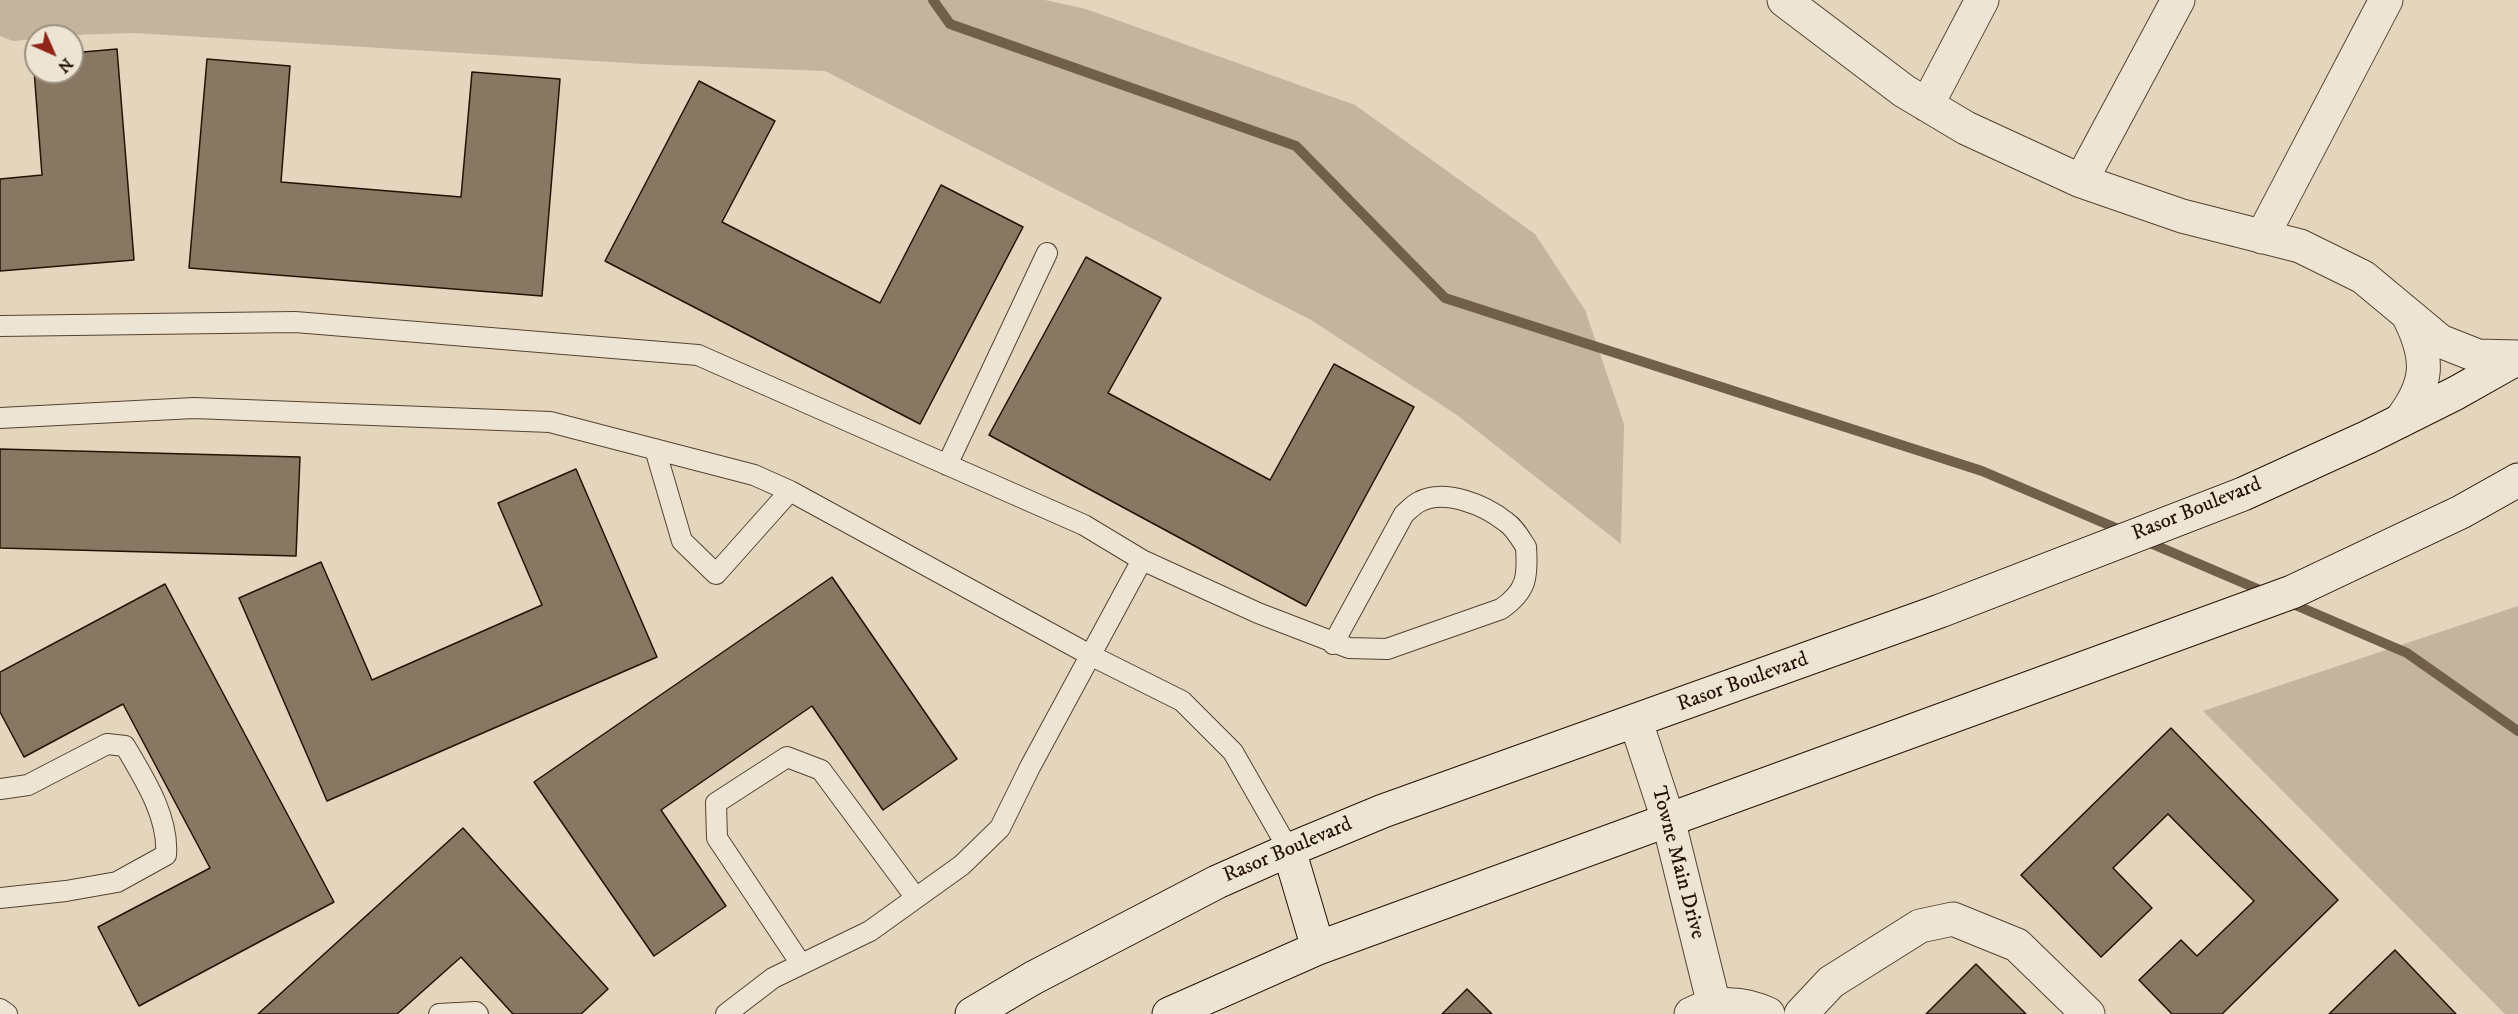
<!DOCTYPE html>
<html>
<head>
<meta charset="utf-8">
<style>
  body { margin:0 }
  #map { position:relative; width:2518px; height:1014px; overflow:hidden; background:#e4d5bd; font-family:"IM FELL DW Pica",serif }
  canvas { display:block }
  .north { position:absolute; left:24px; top:24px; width:60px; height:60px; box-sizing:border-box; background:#ede4d4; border:2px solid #9d907f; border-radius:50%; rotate:135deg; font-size:16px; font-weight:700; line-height:24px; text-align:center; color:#251200 }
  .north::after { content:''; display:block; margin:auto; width:21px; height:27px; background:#8f2418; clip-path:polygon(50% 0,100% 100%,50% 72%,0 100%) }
</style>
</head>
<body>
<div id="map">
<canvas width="2518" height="1014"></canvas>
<div class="north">N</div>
</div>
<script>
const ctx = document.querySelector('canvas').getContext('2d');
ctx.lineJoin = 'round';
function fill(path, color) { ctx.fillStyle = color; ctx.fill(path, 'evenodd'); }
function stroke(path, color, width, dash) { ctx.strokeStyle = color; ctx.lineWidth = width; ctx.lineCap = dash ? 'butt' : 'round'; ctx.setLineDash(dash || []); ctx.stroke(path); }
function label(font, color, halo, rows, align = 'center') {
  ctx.font = font + ' "IM FELL DW Pica",serif'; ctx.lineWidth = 5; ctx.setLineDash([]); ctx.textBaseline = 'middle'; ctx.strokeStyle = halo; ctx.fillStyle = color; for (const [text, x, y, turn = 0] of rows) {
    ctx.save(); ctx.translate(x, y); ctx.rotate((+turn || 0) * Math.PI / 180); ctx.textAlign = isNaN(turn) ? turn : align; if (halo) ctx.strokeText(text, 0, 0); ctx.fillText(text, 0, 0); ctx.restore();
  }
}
const green = new Path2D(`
  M0 0H1045L1086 9 1355 105 1535 234 1585 310 1624 424 1621 544 1457 415 1311 320 825 71 643 64 135 33 36 36V39L13 41 0 36Z
  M2518 606V1014H2505L2203 711Z`);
const stream = new Path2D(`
  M933 0 950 24 1296 146 1445 298 1982 471 2123 531
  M2143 540 2267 593
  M2286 601 2407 653 2518 731`);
const building = new Path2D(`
  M117 49 134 260 0 271V179L42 175 33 57H36V72H72V53Z
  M207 59 290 66 281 182 461 197 472 72 560 79 542 296 189 268Z
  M699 81 775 121 722 222 880 303 941 185 1023 227 920 424 605 261Z
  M1086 257 1161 298 1108 393 1270 480 1334 364 1414 407 1306 606 989 435Z
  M0 449 300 457 296 556 0 548Z
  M576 469 657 657 327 801 239 598 321 562 372 680 542 605 498 503Z
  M832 577 957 759 883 810 812 706 661 810 726 906 654 956 534 782Z
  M165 584 334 902 139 1006 98 927 210 868 123 704 24 757 0 712V672Z
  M2171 728 2338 900 2222 1014H2172L2139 980 2181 940 2197 956 2254 901 2168 814 2113 868 2152 908 2101 957 2021 875Z
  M463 828 608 989 581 1014H513L461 957 397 1014H258Z
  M2395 950 2456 1014H2329Z
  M1976 964 2026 1014H1926Z
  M1467 989 1492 1014H1442Z`);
const lane = new Path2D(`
  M0 326 295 322 698 355 1084 525 1142 560 1258 613 1349 648 1387 649 1501 609C1527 591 1528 577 1526 547 1520 538 1515 528 1506 522 1485 505 1444 488 1419 502 1413 505 1409 510 1404 514L1333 644
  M0 418 194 408 550 422 754 475 790 491 1090 655 1182 701 1233 752 1289 850
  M655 449 682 541 716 574 790 491
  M947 465 1047 253
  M0 789 28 785 107 744 125 746C144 778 169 817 166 855L117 882 66 891 0 898
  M801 964 717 838 716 803 787 757 821 770 916 898
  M0 1009 7 1014
  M439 1014 476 1012 478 1014
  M726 1014 773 978 870 931 962 865 1000 828 1030 767 1142 560`);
const street = new Path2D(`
  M1784 0 1904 91 1966 128 2081 181 2182 216 2300 246 2363 277 2440 341 2478 356 2518 357
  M1927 105 1982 0
  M2081 181 2178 0
  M2262 237 2386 0
  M2400 421C2429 384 2430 359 2409 317
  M1636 722 1668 819 1714 1005
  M1691 1014C1716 1001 1743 1002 1768 1014
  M1801 1014 1831 982 1920 926 1953 919 2017 945 2088 1014`);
const secondary = new Path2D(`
  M1289 850 1318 948
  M972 1014 1033 978 1217 882 1289 850 1383 811 1940 611 2243 494 2368 437 2456 393 2518 358
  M1169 1014 1318 948 2292 592 2461 512 2518 480`);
const streetNames = [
  ["Rasor Boulevard",2197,510,-22],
  ["Rasor Boulevard",1743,683,-20],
  ["Rasor Boulevard",1288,851,-23],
  ["Towne Main Drive",1677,863,75]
];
fill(green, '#c4b49d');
stroke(stream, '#715f4b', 10);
fill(building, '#887762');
stroke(building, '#251200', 1.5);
stroke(lane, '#55432f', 22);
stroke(street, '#55432f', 35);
stroke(secondary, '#251200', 35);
stroke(lane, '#ede4d4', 20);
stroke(street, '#ede4d4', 33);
stroke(secondary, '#ede4d4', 33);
label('21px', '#251200', '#ede4d4', streetNames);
</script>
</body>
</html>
